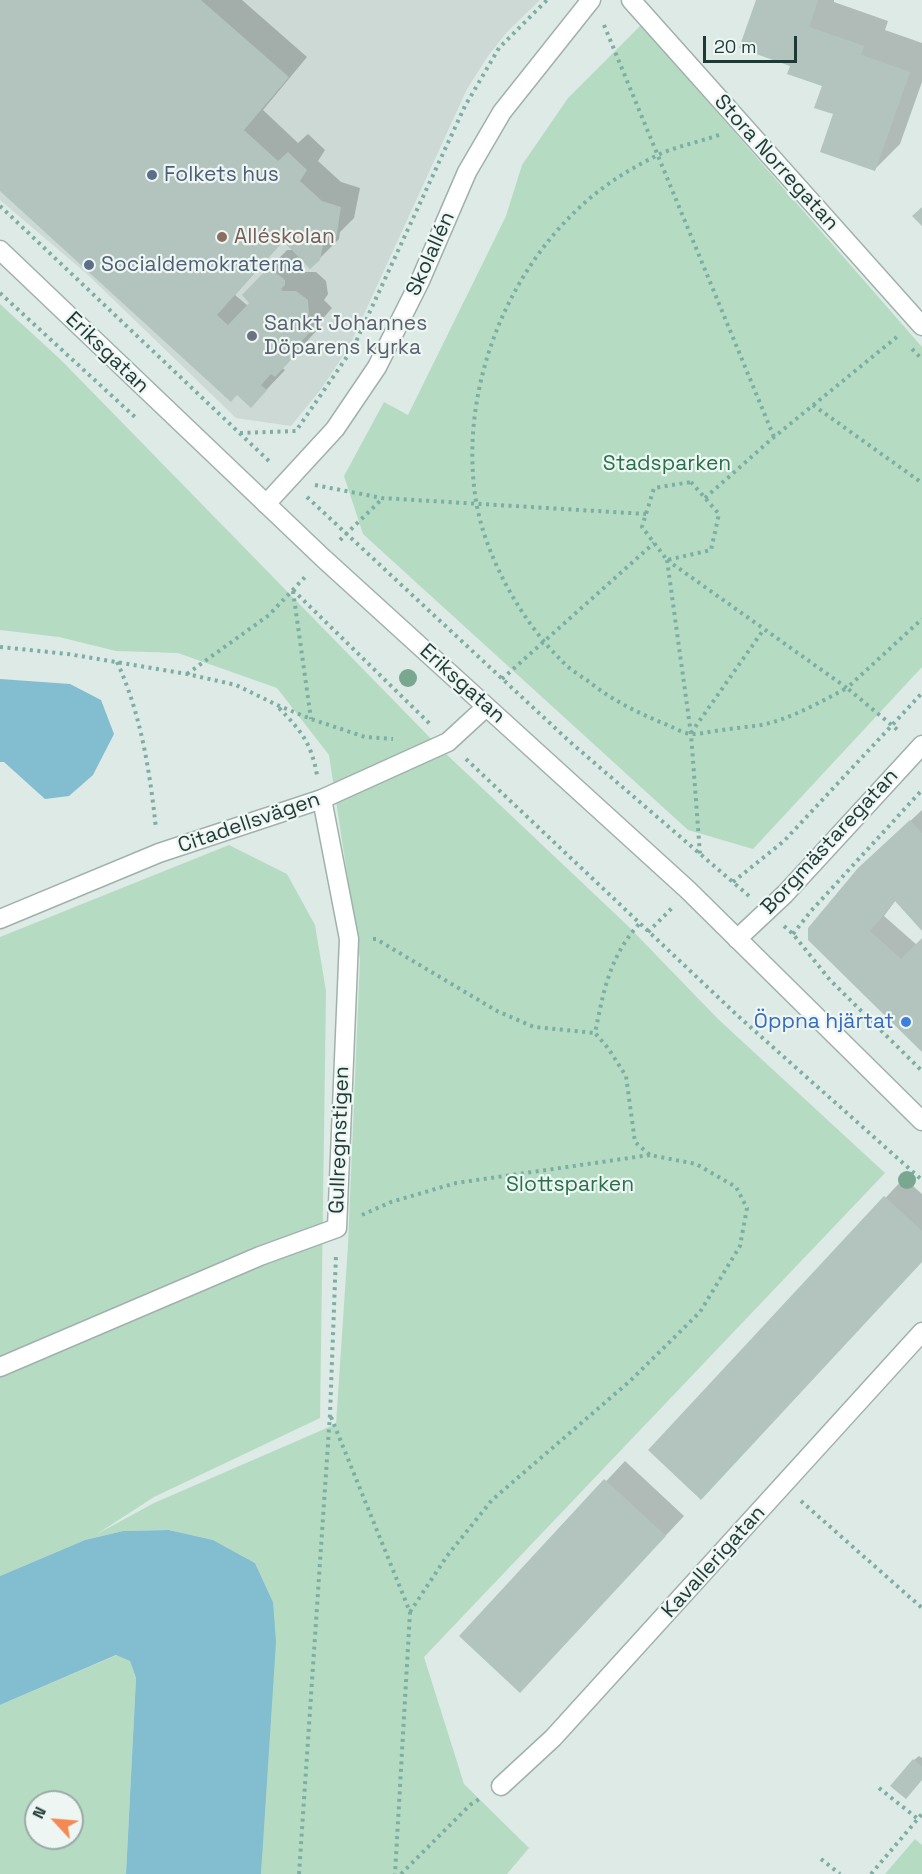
<!DOCTYPE html>
<html>
<head>
<meta charset="utf-8">
<style>
  body { margin:0 }
  #map { position:relative; width:922px; height:1874px; overflow:hidden; background:#ddeae5; font-family:"Space Grotesk",sans-serif }
  canvas { display:block }
  .north { position:absolute; left:24px; top:1790px; width:60px; height:60px; box-sizing:border-box; background:#edf6f3; border:2px solid #9baaa7; border-radius:50%; rotate:296deg; font-size:16px; font-weight:700; line-height:24px; text-align:center; color:#1f3934 }
  .north::after { content:''; display:block; margin:auto; width:21px; height:27px; background:#f48951; clip-path:polygon(50% 0,100% 100%,50% 72%,0 100%) }
  .scale { position:absolute; left:703px; top:36px; width:94px; height:27px; box-sizing:border-box; border:3px solid #1f3934; border-top:0; padding-left:8px; font-size:18px; line-height:21px; white-space:nowrap; color:#1f3934; -webkit-text-stroke:4px #edf6f3; paint-order:stroke }
</style>
</head>
<body>
<div id="map">
<canvas width="922" height="1874"></canvas>
<div class="north">N</div>
<div class="scale">20 m</div>
</div>
<script>
const ctx = document.querySelector('canvas').getContext('2d');
ctx.lineJoin = 'round';
function fill(path, color) { ctx.fillStyle = color; ctx.fill(path, 'evenodd'); }
function stroke(path, color, width, dash) { ctx.strokeStyle = color; ctx.lineWidth = width; ctx.lineCap = dash ? 'butt' : 'round'; ctx.setLineDash(dash || []); ctx.stroke(path); }
function label(font, color, halo, rows, align = 'center') {
  ctx.font = font + ' "Space Grotesk",sans-serif'; ctx.lineWidth = 4.5; ctx.setLineDash([]); ctx.textBaseline = 'middle'; ctx.strokeStyle = halo; ctx.fillStyle = color; for (const [text, x, y, turn = 0] of rows) {
    ctx.save(); ctx.translate(x, y); ctx.rotate((+turn || 0) * Math.PI / 180); ctx.textAlign = isNaN(turn) ? turn : align; if (halo) ctx.strokeText(text, 0, 0); ctx.fillText(text, 0, 0); ctx.restore();
  }
}
const built = new Path2D(`
  M0 0H540L507 32 488 56 467 89 349 347 321 389 291 426 236 418 87 274 0 200Z`);
const green = new Path2D(`
  M641 25 922 347V667L753 849 688 830 363 534 344 476 384 402 408 415 506 216 522 165 568 98Z
  M0 304 61 360 444 752 628 926 718 1019 885 1173 424 1657 464 1784 529 1848 507 1874H261L273 1602 255 1563 213 1540 169 1530 123 1531 85 1540 0 1576V937L229 845 287 874 315 925 326 991 320 1418 154 1497 97 1534 154 1503 336 1424 348 1245 360 959 329 755 277 688 178 653 116 651 59 637 0 630Z
  M117 1655 130 1661 136 1678 126 1874H0V1705ZM36 1802H72V1838H36Z
  M915 1839 922 1845V1874H885Z`);
const water = new Path2D(`
  M0 679 70 684 101 700 114 734 93 775 69 796 45 799 4 762H0Z
  M169 1530 213 1540 255 1563 273 1602 276 1642 261 1874H126L136 1678 130 1661 116 1655 0 1705V1576L85 1540 123 1531Z`);
const shadow = new Path2D(`
  M0 0H242L307 57 263 110 298 143 308 134 325 150 318 161 341 182 360 188 354 218 340 232 339 239 319 259 303 260V264L299 269 303 272H316L326 281 328 294 324 300 332 308 319 323 321 326 282 368 285 370 251 406 0 189ZM284 240 294 250H287L268 270 248 306 235 295Z
  M758 0H834V2L888 21 885 30 922 43V82L900 144 875 169 834 114 824 85 792 65Z
  M922 810V929L896 900 884 916 917 945 922 941V1051L809 940 875 854Z
  M904 1178 922 1194V1261L650 1450Z
  M625 1461 684 1516 520 1691 461 1636Z
  M919 1756 922 1758V1778L914 1760Z`);
const building = new Path2D(`
  M0 0H201L289 77 244 130 278 161 288 152 307 170 300 181 322 201 341 207 336 239 325 236 320 260 310 269 283 241 217 315 228 325 249 303 242 295 267 269 270 268 285 280V285L281 289 283 291H296L308 300 309 314 305 320 314 328 300 343 303 347 275 377 271 374 261 385 267 390 251 408 237 395 231 402 0 191Z
  M756 0H818L809 27 864 46 861 55 910 72 875 171 820 152 833 114 814 108 822 86 787 74 790 66 739 48Z
  M922 207V226L912 216Z
  M910 820 922 833V931L895 901 870 931 901 959 922 938V1052L808 940V928L858 868Z
  M884 1196 922 1231V1262L701 1500 648 1450Z
  M604 1479 666 1536 520 1693 459 1636Z
  M913 1759 922 1767V1780L906 1799 890 1786Z`);
const path = new Path2D(`
  M604 25 774 437
  M719 135C699 142 677 146 658 155 631 168 602 186 580 207 502 279 459 396 476 501 485 556 522 622 561 660 568 668 579 675 588 681 613 701 640 714 670 726 676 729 685 734 693 734 702 734 712 731 722 730 735 728 748 727 761 725 791 719 820 702 847 688L900 732
  M0 206 271 463
  M0 293 136 418
  M912 349 922 359
  M813 405 922 483
  M240 433 296 431 353 348 465 106 499 48 547 0
  M691 482 719 514 711 550 667 560 642 527 654 488Z
  M315 485 382 498 646 514
  M307 497 569 741 749 896
  M705 498 774 437 898 336
  M340 540 382 499
  M667 560 847 688 922 619
  M667 560 691 734 700 854
  M293 590 430 724
  M293 591 311 719
  M0 647 68 654 187 674 236 685 277 705 311 719 365 737 393 739
  M117 662C141 714 150 772 156 829
  M187 674 269 615 306 576
  M502 679 654 543
  M279 708C301 731 311 742 317 775
  M691 733 764 629
  M466 759 738 1016 922 1180
  M733 882 784 841 922 693
  M784 926 793 934 830 980 922 1071
  M648 932 673 907
  M793 934 811 911 922 790
  M373 939H376L497 1011 534 1027 595 1033
  M362 1215 391 1202 456 1183 650 1155
  M331 1417 410 1612 395 1874
  M801 1501 922 1608
  M410 1612 447 1556 492 1500 630 1381 700 1312 740 1246 747 1208 736 1187 696 1164 650 1155 635 1142 626 1076 608 1048 595 1033C604 990 609 958 639 924
  M879 1788 918 1819
  M821 1859 840 1874
  M299 1874 330 1414 336 1255
  M401 1874 470 1805 481 1798
  M871 1874 922 1814`);
const service = new Path2D(`
  M0 1367 260 1256 337 1228 349 939 322 799`);
const minor = new Path2D(`
  M631 0 922 326
  M266 504 335 429 377 367 420 281 467 172 502 112 591 0
  M0 919 159 853 322 799 448 742 486 707
  M737 939 785 894 922 745
  M501 1786 553 1738 922 1332`);
const tertiary = new Path2D(`
  M0 250 323 558 688 890 922 1121`);
const trees = [
  [408,678],
  [907,1180]
];
const markers = [
  [152,175,6,"#5c6f8a"],
  [222,237,6,"#8d6e63"],
  [89,265,6,"#5c6f8a"],
  [252,336,6,"#6b7280"],
  [906,1022,6,"#3f7fe0"]
];
const streetNames = [
  ["Stora Norregatan",776,163,48],
  ["Skolallén",431,254,-66],
  ["Eriksgatan",107,353,44],
  ["Eriksgatan",462,684,42],
  ["Citadellsvägen",249,823,-19],
  ["Borgmästaregatan",830,842,-47],
  ["Gullregnstigen",340,1140,-88],
  ["Kavallerigatan",714,1562,-48]
];
const serviceNames = [
  ["Folkets hus",164,175],
  ["Socialdemokraterna",101,265]
];
const educationNames = [
  ["Alléskolan",234,237]
];
const worshipNames = [
  ["Sankt Johannes",264,324],
  ["Döparens kyrka",264,348]
];
const parkNames = [
  ["Stadsparken",667,464],
  ["Slottsparken",570,1185]
];
const shopNames = [
  ["Öppna hjärtat",894,1022]
];
fill(built, '#ccd9d4');
fill(green, '#b5dcc3');
fill(water, '#83bdd0');
fill(shadow, '#0003');
fill(building, '#b3c4be');
stroke(service, '#a0b1ac', 21);
stroke(minor, '#a0b1ac', 21);
stroke(tertiary, '#a0b1ac', 21);
stroke(path, '#7daea3', 4, [3, 4.5]);
stroke(service, '#fff', 18);
stroke(minor, '#fff', 18);
stroke(tertiary, '#fff', 18);
ctx.fillStyle = '#7aa790';
for (const [x, y] of trees) { ctx.beginPath(); ctx.arc(x, y, 9, 0, 2 * Math.PI); ctx.fill(); }
for (const [x, y, r, color] of markers) { const dot = new Path2D(); dot.arc(x, y, r, 0, 2 * Math.PI); ctx.fillStyle = color; ctx.fill(dot); stroke(dot, '#edf6f3', 2); }
label('21px', '#1f3934', '#edf6f3', streetNames);
label('21px', '#4e5e75', '#edf6f3', serviceNames, 'left');
label('21px', '#785e54', '#edf6f3', educationNames, 'left');
label('21px', '#5b616d', '#edf6f3', worshipNames, 'left');
label('21px', '#29704b', '#edf6f3', parkNames);
label('21px', '#366cbe', '#edf6f3', shopNames, 'right');
</script>
</body>
</html>
